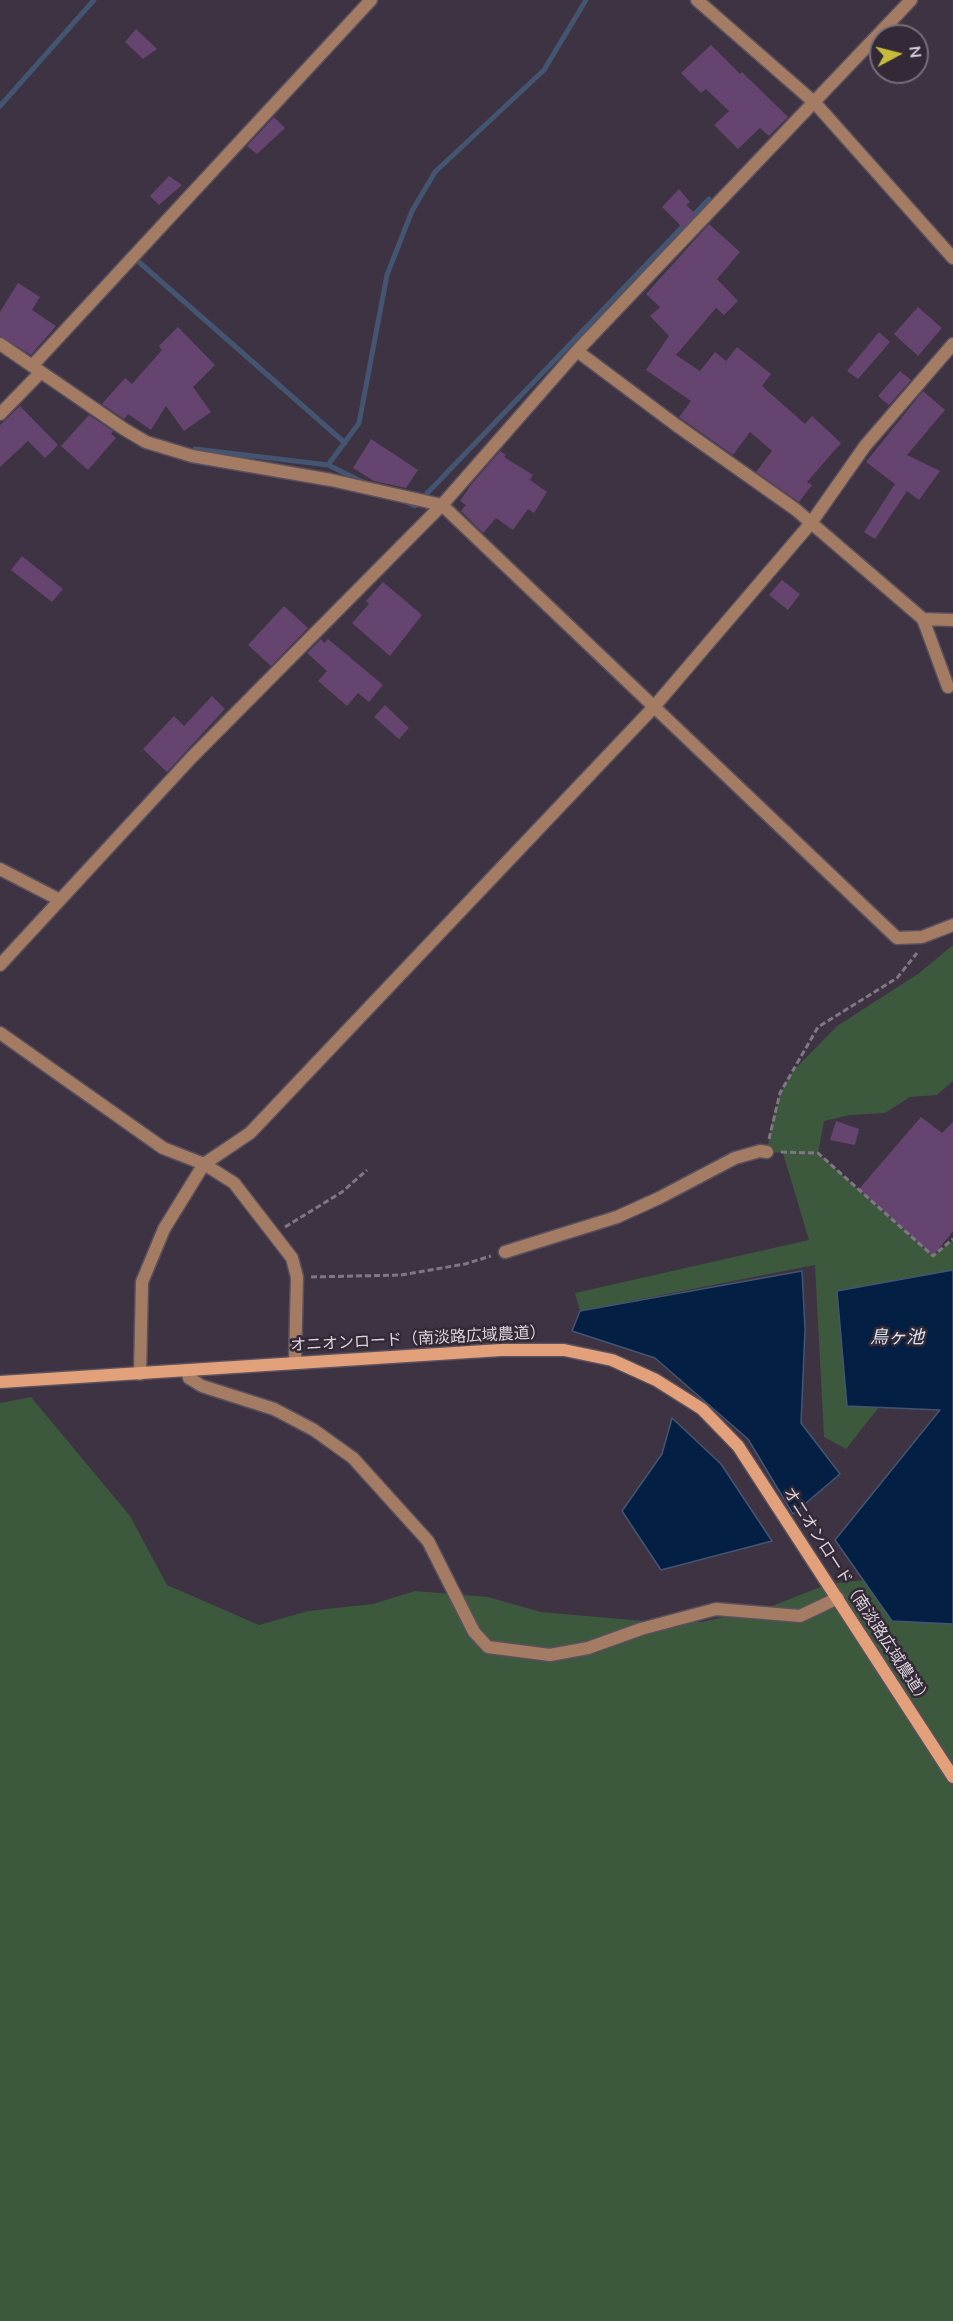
<!DOCTYPE html>
<html>
<head>
<meta charset="utf-8">
<style>
  body { margin:0 }
  #map { position:relative; width:953px; height:2321px; overflow:hidden; background:#3e3342; font-family:"Nunito Sans",sans-serif }
  canvas { display:block }
  .north { position:absolute; left:869px; top:24px; width:60px; height:60px; box-sizing:border-box; background:#342937; border:2px solid #776d79; border-radius:50%; rotate:83deg; font-size:16px; font-weight:700; line-height:24px; text-align:center; color:#dbd4dd }
  .north::after { content:''; display:block; margin:auto; width:21px; height:27px; background:#c7bb3b; clip-path:polygon(50% 0,100% 100%,50% 72%,0 100%) }
</style>
</head>
<body>
<div id="map">
<canvas width="953" height="2321"></canvas>
<div class="north">N</div>
</div>
<script>
const ctx = document.querySelector('canvas').getContext('2d');
ctx.lineJoin = 'round';
function fill(path, color) { ctx.fillStyle = color; ctx.fill(path, 'evenodd'); }
function stroke(path, color, width, dash) { ctx.strokeStyle = color; ctx.lineWidth = width; ctx.lineCap = dash ? 'butt' : 'round'; ctx.setLineDash(dash || []); ctx.stroke(path); }
function label(font, color, halo, rows, align = 'center') {
  ctx.font = font + ' "Nunito Sans","Noto Sans JP",sans-serif'; ctx.lineWidth = 5; ctx.setLineDash([]); ctx.textBaseline = 'middle'; ctx.strokeStyle = halo; ctx.fillStyle = color; for (const [text, x, y, turn = 0] of rows) {
    ctx.save(); ctx.translate(x, y); ctx.rotate((+turn || 0) * Math.PI / 180); ctx.textAlign = isNaN(turn) ? turn : align; if (halo) ctx.strokeText(text, 0, 0); ctx.fillText(text, 0, 0); ctx.restore();
  }
}
const green = new Path2D(`
  M953 945V1081L937 1095 910 1097 885 1113 850 1115 824 1121 818 1153 933 1256 953 1240V1270L837 1291 847 1406 879 1407 846 1449 824 1437 815 1265 580 1311 575 1293 809 1240 783 1153 767 1152 771 1126 780 1093 793 1071 837 1026 918 974Z
  M31 1397 130 1516 167 1585 259 1625 308 1611 373 1604 415 1591 488 1597 541 1612 644 1621 702 1622 772 1606 828 1584 864 1580 948 1621 953 1625V2321H0V1403Z`);
const water = new Path2D(`
  M953 1270V1624L892 1621 835 1540 940 1410 847 1406 837 1291Z
  M802 1271 805 1329 801 1423 840 1474 793 1514 748 1439 655 1358 572 1331 580 1311Z
  M672 1418 721 1464 772 1541 661 1570 622 1511 662 1454Z`);
const stream = new Path2D(`
  M0 106 94 0
  M139 262 345 443
  M195 449 328 465 365 483
  M328 465 359 423 387 275 412 211 435 172 544 70 586 0
  M404 501 415 506 709 199`);
const building = new Path2D(`
  M136 29 157 49 143 59 125 42Z
  M711 45 740 74 742 72 788 117 769 136 760 128 738 149 714 125 729 111 706 89 701 93 681 73Z
  M274 117 285 128 257 154 247 146Z
  M169 176 182 185 159 205 150 196Z
  M679 189 690 202 686 205 696 214 683 228 662 207Z
  M709 224 740 252 717 279 738 301 724 315 716 308 676 355 700 371 715 352 726 361 737 347 771 374 762 386 805 424 812 416 841 443 807 482 812 485 799 502 756 472 772 451 750 432 733 455 679 417 691 401 646 370 669 336 650 316 660 307 646 294Z
  M18 283 40 297 32 310 56 326 31 355 0 336V312Z
  M918 307 942 328 918 356 894 334Z
  M178 327 215 365 193 387 211 412 184 431 166 406 151 430 128 414 124 419 102 404 125 378 132 384 162 350 159 346Z
  M879 332 890 342 858 379 847 371Z
  M900 371 911 380 889 405 878 396Z
  M923 391 945 410 907 455 940 471 919 500 907 491 875 539 864 532 895 484 866 462Z
  M20 406 58 445 45 458 28 441 0 467V425Z
  M89 415 113 431 111 434 116 438 88 470 61 446Z
  M371 439 418 470 406 488 374 481 353 468Z
  M500 451 506 455 504 457 533 475 530 480 547 492 534 513 528 509 513 530 496 518 483 533 461 511 466 505 460 501 470 486Z
  M22 556 63 589 52 602 11 570Z
  M782 580 800 594 788 610 769 595Z
  M383 582 422 615 390 656 352 623 369 604 366 601Z
  M284 606 308 628 271 666 248 645Z
  M321 639 324 643 328 639 383 685 369 702 358 693 347 706 318 681 327 671 307 653Z
  M212 696 225 709 167 772 143 749 174 716 184 726Z
  M385 705 409 728 399 739 374 717Z
  M921 1117 942 1133 953 1122V1231L933 1256 859 1189Z
  M836 1121 859 1129 855 1145 830 1140Z`);
const path = new Path2D(`
  M769 1139 780 1093 818 1027 897 978 917 953
  M781 1152 818 1153 933 1256 953 1239
  M285 1227 342 1192 367 1170
  M311 1277 401 1275 465 1264 491 1256`);
const street = new Path2D(`
  M697 0 815 103 953 258
  M0 344 124 429 146 442 192 456 331 480 442 505 897 938 922 937 953 925
  M577 351 676 425 795 509 923 619 948 687
  M32 366 371 0
  M0 414 41 372
  M923 619 953 620
  M0 869 60 900
  M0 965 192 757 442 505 577 351 911 0
  M0 1033 163 1148 204 1164 234 1183 292 1258 297 1277 295 1362
  M505 1252 617 1217 659 1198 735 1158 760 1151 767 1152
  M187 1370 189 1378 202 1386 274 1409 314 1430 353 1458 428 1541 474 1632 488 1647 550 1655 588 1648 641 1629 716 1609 800 1616 838 1598
  M140 1374 142 1282 164 1229 204 1164 250 1133 653 708 811 523 865 446 953 344`);
const secondary = new Path2D(`
  M0 1382 501 1350H564L612 1360 656 1380 702 1409 738 1446 953 1777`);
const streetNames = [
  ["オニオンロード（南淡路広域農道）",418,1340,-3],
  ["オニオンロード（南淡路広域農道）",856,1597,57]
];
const waterNames = [
  ["鳥ヶ池",897,1339]
];
fill(green, '#3c593e');
fill(water, '#031f44');
stroke(water, '#445572', 1.5);
stroke(stream, '#445572', 5);
fill(building, '#65456f');
stroke(street, '#5a505e', 15);
stroke(secondary, '#5a505e', 15);
stroke(path, '#807783', 3, [6, 3]);
stroke(street, '#a47c63', 12);
stroke(secondary, '#e2a17a', 12);
label('16px', '#dbd4dd', '#342937', streetNames);
label('italic 18px', '#dae4f2', '#342937', waterNames);
</script>
</body>
</html>
